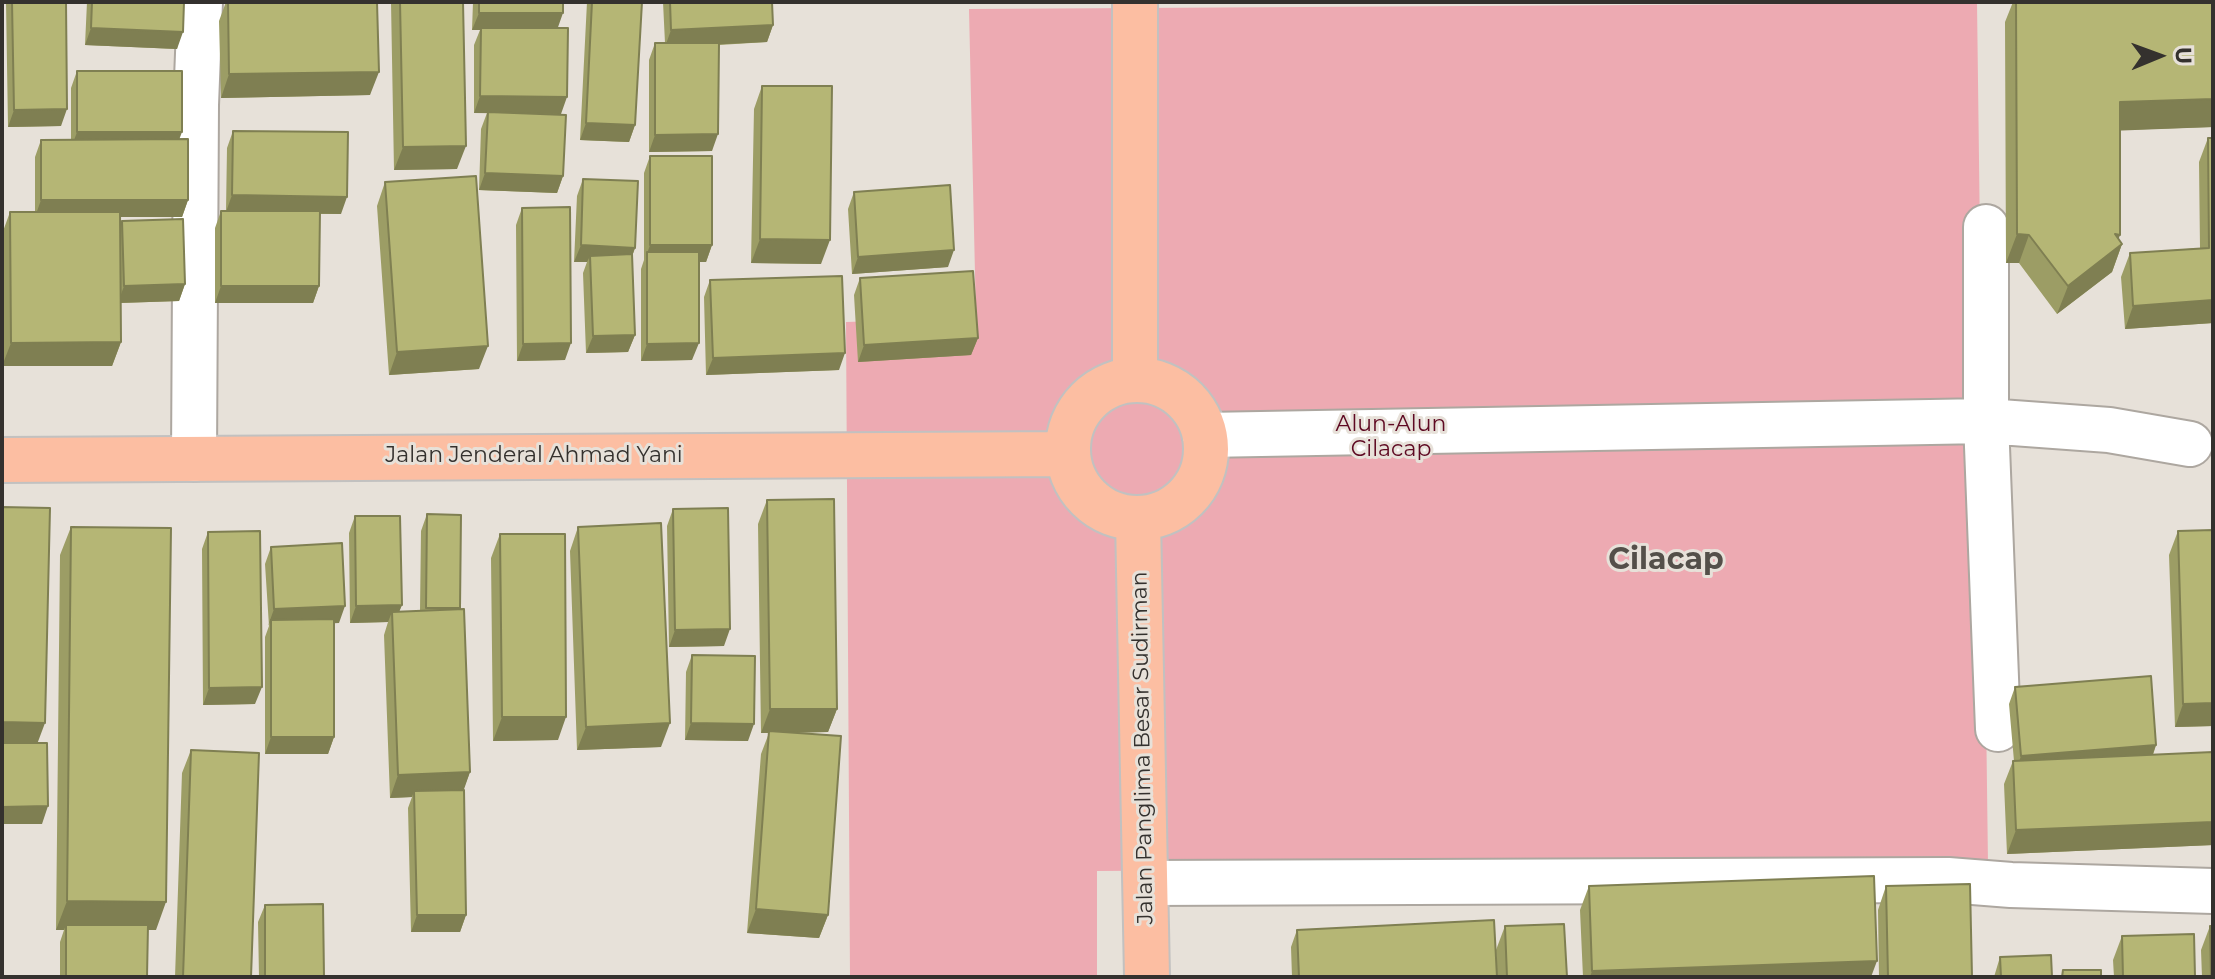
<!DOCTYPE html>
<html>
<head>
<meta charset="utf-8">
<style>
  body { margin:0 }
  #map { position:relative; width:2215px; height:979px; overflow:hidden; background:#e7e1d9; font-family:Montserrat,sans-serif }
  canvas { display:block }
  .frame { position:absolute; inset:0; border:4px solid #34312e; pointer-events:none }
  .north { position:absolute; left:2119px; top:16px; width:80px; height:80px; -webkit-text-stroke:6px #e7e1d9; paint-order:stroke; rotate:89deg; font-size:22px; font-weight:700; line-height:32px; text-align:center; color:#34312e }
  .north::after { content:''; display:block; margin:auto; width:28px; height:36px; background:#34312e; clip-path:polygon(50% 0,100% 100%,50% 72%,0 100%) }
</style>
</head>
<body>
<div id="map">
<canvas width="2215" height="979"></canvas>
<div class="frame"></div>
<div class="north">U</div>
</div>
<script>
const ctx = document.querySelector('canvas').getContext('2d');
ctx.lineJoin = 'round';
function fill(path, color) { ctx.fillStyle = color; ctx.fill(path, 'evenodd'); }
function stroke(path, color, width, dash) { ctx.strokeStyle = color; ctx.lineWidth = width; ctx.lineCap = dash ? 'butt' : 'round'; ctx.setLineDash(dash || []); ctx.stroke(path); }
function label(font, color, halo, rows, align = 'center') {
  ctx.font = font + ' Montserrat,sans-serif'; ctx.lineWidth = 6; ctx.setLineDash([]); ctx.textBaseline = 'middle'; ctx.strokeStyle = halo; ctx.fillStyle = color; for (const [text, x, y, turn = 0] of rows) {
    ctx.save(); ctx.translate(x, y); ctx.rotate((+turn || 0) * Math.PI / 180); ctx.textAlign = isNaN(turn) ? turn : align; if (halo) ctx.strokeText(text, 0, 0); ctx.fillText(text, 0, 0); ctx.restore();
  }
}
const green = new Path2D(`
  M1977 3 1988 865 1097 871V977H850L846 322 976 318 969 9Z`);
const minor = new Path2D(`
  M1986 227V421L1998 729
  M1205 435 1986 421 2109 430 2190 444
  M194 459 196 105 200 2
  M1146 883 1948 880 2011 885 2213 891`);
const major = new Path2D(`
  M1135 2V379
  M1068 449a69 69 0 1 1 138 0a69 69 0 1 1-138 0Z
  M2 460 1067 454
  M1138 519 1147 977`);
const wall = new Path2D(`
  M6 2H66L61 126 8 127Z
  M87 2H184L177 49 85 45Z
  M226 2H377L370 95 221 98 219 21Z
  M391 2H463L457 169 394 170Z
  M473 2H563L557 28 561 114H530L563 176 557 193 479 190 481 129 487 113H474V45L480 30H472Z
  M587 2H642L635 125 629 142 580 140Z
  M663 2H772L773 25 767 42 719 45 712 151 649 152V60L655 43H665Z
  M2013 2H2213V127L2120 130 2119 239 2122 244 2112 272 2057 314 2019 263H2006L2005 22Z
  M77 71 179 139 188 200 182 217H120V228L122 221 185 284 179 301 120 303 121 342 112 366H2V234L10 212H35V157L41 140H71V88Z
  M762 86 821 264 751 263 754 109Z
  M233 131 341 214H320L319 286 313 303H215V228L221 211H226L227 148Z
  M2208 138 2213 323 2125 329 2121 277 2130 253 2200 248 2199 162Z
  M650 156 712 245 706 262H699L692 360 641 361V269L644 260V173Z
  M583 179 635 248 632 256 635 335 628 352 586 353 583 273 587 262H574L577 196Z
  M385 182 479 369 389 375 377 206Z
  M854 192 948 267 852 274 848 209Z
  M522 208 565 360 517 361 516 225Z
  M860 278 978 338 971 355 858 362 854 295Z
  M710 280 839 370 706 375 704 297Z
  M767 500 837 709 828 732 791 733 828 915 819 938 747 933 761 754 769 733H761L758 524Z
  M673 509 724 646 669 647 667 526Z
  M427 514 460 609 470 772 463 790 466 915 460 932H411L408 808 412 797 390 798 384 635 388 622 350 623 349 533 355 516 402 605 399 611H420L421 531Z
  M71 527 156 930H148L147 977H60V942L64 930H56L60 555Z
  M578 527 661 747 577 750 570 551Z
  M2178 531 2213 726 2175 727 2169 555Z
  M208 532 255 704 203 705 202 549Z
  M500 534 558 740 493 741 491 558Z
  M271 547 339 623H334V737L328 754H265V637L269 626 265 564Z
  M692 655 748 741 685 740 686 672Z
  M2015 687 2156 745 2153 755 2213 752V845L2007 854 2004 784 2013 761H2014L2009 704Z
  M191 750 251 977H175L182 773Z
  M1589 886 1871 977H1583L1580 910Z
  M1886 886 1972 977H1879L1878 910Z
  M265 905 324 977H259L258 922Z
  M1505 926 1567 977H1497L1496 950Z
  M2210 926 2213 977H2202L2201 950Z
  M1297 930 1497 977H1292L1291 947Z
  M2122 936 2195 977H2114L2113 960Z
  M2000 957 2052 977H1994Z`);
const shadedWall = new Path2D(`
  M479 13H563L557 30H472Z
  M773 25 767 42 665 47 671 30Z
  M91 28 183 32 177 49 85 45Z
  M379 72 370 95 221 98 229 74Z
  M480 96 567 97 561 114 474 113Z
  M2213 99V127L2109 131 2120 102Z
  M67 109 61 126 8 127 14 110Z
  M586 123 635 125 629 142 580 140Z
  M77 132H182L176 148 71 149Z
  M718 134 712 151 649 152 655 135Z
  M466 146 457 169 394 170 403 147Z
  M485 173 563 176 557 193 479 190Z
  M232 195 347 197 341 214 226 212Z
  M41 200H188L182 217H35Z
  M2017 234 2029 235 2019 263H2006Z
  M2115 234 2120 235 2115 249 2122 244 2112 272 2057 314 2068 286Z
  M760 239 830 240 821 264 751 263Z
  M581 245 635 248 629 265 590 256 587 262H574Z
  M650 245H712L706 262H647V254Z
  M954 250 948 267 852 274 858 257Z
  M185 284 179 301 118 303 124 286Z
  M221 286H319L313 303H215Z
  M2213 300V323L2125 329 2133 306Z
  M635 335 628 352 586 353 593 336Z
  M978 338 971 355 858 362 864 345Z
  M121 342 112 366H2L11 343Z
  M571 343 565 360 517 361 523 344Z
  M699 343 692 360 641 361 647 344Z
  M488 346 479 369 389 375 397 352Z
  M845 353 839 370 706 375 713 358Z
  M402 605 395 622 392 612 388 622 350 623 356 606Z
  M345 606 339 623 271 626V620L268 626 274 609Z
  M730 629 724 646 669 647 675 630Z
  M262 687 255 704 203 705 209 688Z
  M2213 703V726L2175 727 2183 704Z
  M770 709H837L828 732 761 733Z
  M502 717H566L558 740 493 741Z
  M2 722 45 723 36 747 2 746Z
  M670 723 661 747 577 750 586 727Z
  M691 723 754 724 748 741 685 740Z
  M271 737H334L328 754H265Z
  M2156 745 2150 762 2015 773 2021 756Z
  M470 772 462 795 414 791 412 797 390 798 398 775Z
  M48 806 42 824H2V807Z
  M2213 822V845L2007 854 2016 830Z
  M67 901 166 902 156 930H66V925L64 930H56Z
  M756 909 828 915 819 938 747 933Z
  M417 915H466L460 932H411Z
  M1877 961 1871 977H1590L1592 971Z`);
const building = new Path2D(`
  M12 2H66L67 109 14 110Z
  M92 2H184L183 32 91 28Z
  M228 2H377L379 72 229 74Z
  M400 2H463L466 146 403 147Z
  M479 2H563V13H479Z
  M592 2H642L635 125 586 123Z
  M670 2H772L773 25 671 30Z
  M2016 2H2213V99L2120 102V235L2115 234 2122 244 2068 286 2029 235 2017 234Z
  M481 28H568L567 97 480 96Z
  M655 43H719L718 134 655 135Z
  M77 71H182V132H77Z
  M762 86H832L830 240 760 239Z
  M488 112 566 115 563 176 485 173Z
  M233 131 348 132 347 197 232 195Z
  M2208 138H2213V300L2133 306 2130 253 2209 248Z
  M188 139V200H41V140Z
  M650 156H712V245H650Z
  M476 176 488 346 397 352 385 182Z
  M583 179 638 181 635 248 581 245Z
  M950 185 954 250 858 257 854 192Z
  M570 207 571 343 523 344 522 208Z
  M221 211H320L319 286H221Z
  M10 212H120L121 342 11 343Z
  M183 219 185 284 124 286 122 221Z
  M647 252H699V343L647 344Z
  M632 254 635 335 593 336 590 256Z
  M973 271 978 338 864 345 860 278Z
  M842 276 845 353 713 358 710 280Z
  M834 499 837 709H770L767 500Z
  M2 507 50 508 45 723 2 722Z
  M728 508 730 629 675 630 673 509Z
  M427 514 461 515 460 608H426Z
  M355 516H400L402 605 356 606Z
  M661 523 670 723 586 727 578 527Z
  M71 527 171 528 166 902 67 901Z
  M2213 530V703L2183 704 2178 531Z
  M260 531 262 687 209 688 208 532Z
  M500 534H565L566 717H502Z
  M342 543 345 606 274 609 271 547Z
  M464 609 470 772 398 775 392 612Z
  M334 619V737H271V620Z
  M692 655 755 656 754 724 691 723Z
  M2151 676 2156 745 2021 756 2015 687Z
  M769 731 841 736 828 915 756 909Z
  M2 743H47L48 806 2 807Z
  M191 750 259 753 251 977H183Z
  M2213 752V822L2016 830 2013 761Z
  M464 790 466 915H417L414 791Z
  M1874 876 1877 961 1592 971 1589 886Z
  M1970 884 1972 977H1888L1886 886Z
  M323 904 324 977H265V905Z
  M1494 920 1497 977H1299L1297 930Z
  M1564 924 1567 977H1507L1505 926Z
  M66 925H148L147 977H66Z
  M2210 926H2213V977H2211Z
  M2194 934 2195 977H2123L2122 936Z
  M2051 955 2052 977H2001L2000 957Z
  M2063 970H2101V977H2062Z`);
const parkNames = [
  ["Alun-Alun",1391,425],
  ["Cilacap",1391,450]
];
const streetNames = [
  ["Jalan Jenderal Ahmad Yani",534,456],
  ["Jalan Panglima Besar Sudirman",1143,748,-91]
];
const districtNames = [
  ["Cilacap",1666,560]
];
fill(green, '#edaab2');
stroke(minor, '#ada7a0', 48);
stroke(major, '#c2c1c0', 48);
stroke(minor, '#fff', 44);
stroke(major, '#fcbea2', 44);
fill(wall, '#9c9d65');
fill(shadedWall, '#7f7f52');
fill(building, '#b5b675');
stroke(building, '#7f7f52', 2);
label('22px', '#5e0922', '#e7e1d9', parkNames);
label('22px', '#34312e', '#e7e1d9', streetNames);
label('bold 30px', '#544f49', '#e7e1d9', districtNames);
</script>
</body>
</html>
